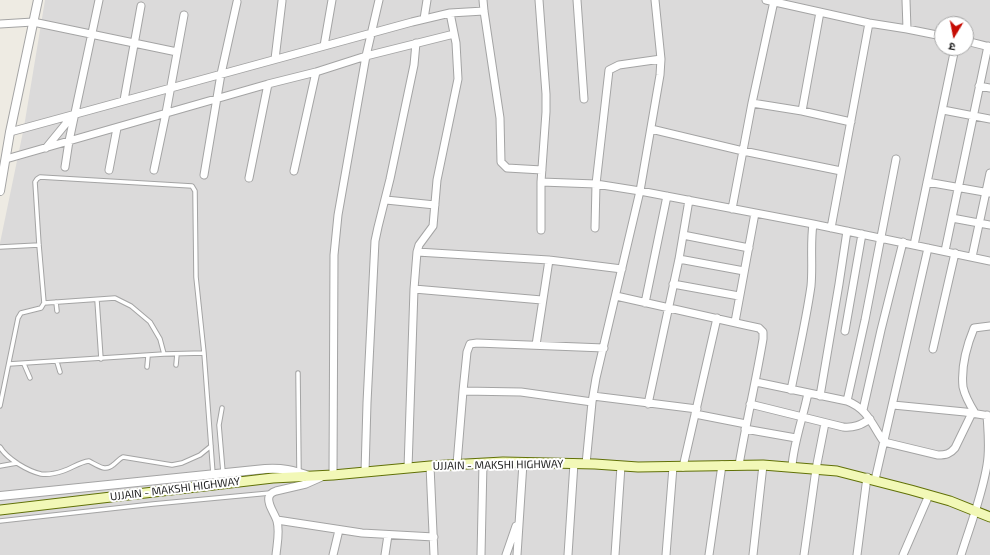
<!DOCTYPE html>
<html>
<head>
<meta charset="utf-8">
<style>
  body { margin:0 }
  #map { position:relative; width:990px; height:555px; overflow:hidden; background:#eeebe3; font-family:"Exo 2","Noto Sans Devanagari",sans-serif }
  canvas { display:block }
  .north { position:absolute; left:934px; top:16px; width:40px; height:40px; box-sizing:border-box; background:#fff; border:1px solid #a5a5a5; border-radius:50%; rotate:190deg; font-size:11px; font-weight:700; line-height:16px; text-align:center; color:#1d1d1d }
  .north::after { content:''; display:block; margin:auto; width:14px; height:18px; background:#c60c04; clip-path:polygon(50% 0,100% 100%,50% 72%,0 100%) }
</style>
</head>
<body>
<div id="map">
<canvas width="990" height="555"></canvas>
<div class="north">उ</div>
</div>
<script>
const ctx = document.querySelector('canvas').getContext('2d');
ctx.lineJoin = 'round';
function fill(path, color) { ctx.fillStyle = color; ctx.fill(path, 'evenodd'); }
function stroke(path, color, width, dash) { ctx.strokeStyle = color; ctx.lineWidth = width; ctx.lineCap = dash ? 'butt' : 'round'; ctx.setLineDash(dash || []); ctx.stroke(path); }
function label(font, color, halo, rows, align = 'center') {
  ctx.font = font + ' "Exo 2",sans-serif'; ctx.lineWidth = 4; ctx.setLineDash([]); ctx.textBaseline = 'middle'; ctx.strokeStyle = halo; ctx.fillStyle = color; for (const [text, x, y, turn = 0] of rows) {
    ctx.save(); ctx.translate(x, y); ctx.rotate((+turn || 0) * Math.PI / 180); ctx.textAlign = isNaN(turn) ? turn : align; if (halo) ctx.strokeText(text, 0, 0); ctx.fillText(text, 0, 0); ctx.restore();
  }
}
const residential = new Path2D(`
  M45 0H990V555H0V243L24 127ZM942 24H966V48H942Z`);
const service = new Path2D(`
  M0 247 39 245
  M97 300 101 359
  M56 302 57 311
  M44 303 115 298 131 306 150 322 160 339 164 354
  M57 362 60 372
  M9 364 164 354 204 353
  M24 364 30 378
  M176 365 177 354
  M147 367 148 356
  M298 373 299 472
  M0 406 18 318 21 313 41 308 44 303 39 245 35 182 37 179 40 177 192 186 195 191 196 277 204 353 213 474
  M222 408 219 425 223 472
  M0 447C7 459 28 471 41 474 48 475 57 473 63 471 72 468 80 462 89 461 97 465 105 472 113 465 117 462 119 459 123 457L172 465 182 463 200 455 211 446
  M0 466 17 463
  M0 521 153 504 270 493`);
const minor = new Path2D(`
  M483 0 484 11 500 118 501 162 507 168 542 170
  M539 0 546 94V112L541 182V230
  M577 0 584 99
  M766 0 869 23 907 29 942 36
  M906 0 907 29
  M424 19 427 0
  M0 24 33 22 177 52
  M966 41 990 47
  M324 46 332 0
  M275 59 282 1
  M979 86 990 88
  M124 100 141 6
  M752 103 802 111 851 122
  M943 110 990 119
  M802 111 820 12
  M651 129 743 151 841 171
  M10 132 412 22 450 13 484 11
  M46 148 73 115
  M6 159 268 84 316 72 366 56 454 34
  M65 167 69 141 99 0
  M109 170 117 128
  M154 170 166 113 184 15
  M294 171 316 72
  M204 175 221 74 237 2
  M249 178 268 84
  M541 182 596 184 640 191 813 224 990 261
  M927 182 990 193
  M386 200 435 205
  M732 209 752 103 774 1
  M952 218 990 225
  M595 228 596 184 609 70 619 65 661 59
  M831 228 869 23
  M683 235 749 248
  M914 245 955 48
  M945 251 988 46
  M417 252 549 260 622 269
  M972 257 990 173
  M679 259 744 271
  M673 284 739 296
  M414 289 542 300
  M616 296 745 325 759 328 763 332V339C756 381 746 423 739 465
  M645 303 667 196
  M735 322 755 213
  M845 331 862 234
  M536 345 549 260
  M933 349 955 253
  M756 382 847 401C868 409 872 425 884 442L938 455C946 455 950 454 955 448L972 413
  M791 390C798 355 806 321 811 286 813 265 810 245 813 224
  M463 391 521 392 592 402
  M593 396 697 409
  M820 396 839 284 847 231
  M847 401 865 320 896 159
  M648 404 679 259 689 200
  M750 404 843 427C854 428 861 425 870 419
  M893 405 965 412 990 416
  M863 410 881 330 903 242
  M975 413C970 405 965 396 963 387 961 368 967 345 974 328L990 326
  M695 414 746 424
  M745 429 796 438
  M457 464 463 391 467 352 470 344 477 343 604 348
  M586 464 592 402 596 378 640 191 660 75 661 59 655 0
  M430 466 434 555
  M792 466C794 441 803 418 808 393
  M683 467 717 318
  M408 468 414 289 417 252 419 245 433 226 437 180 458 79 456 43 450 13
  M365 472 367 403 375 241 378 227 390 179 414 65 416 43
  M333 475 334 255 338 215 366 56 379 0
  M875 480 928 248
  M277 520 362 533 434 537
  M276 555C277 544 280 532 277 521 275 514 267 504 269 497 270 493 273 492 276 491L306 484 324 476
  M333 555 339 530
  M385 555 388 535
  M481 555 483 463
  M506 555 516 526
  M517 555 523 463
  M568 555 574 463
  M615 555 621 466
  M666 555 673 467
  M709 555 722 465
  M753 555 763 465
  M804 555 816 469 825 423
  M857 555 867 477
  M903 555 929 495
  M961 555C970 526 982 496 987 465 990 449 988 432 987 415`);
const tertiary = new Path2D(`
  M0 191 10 132 38 0
  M0 496 265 469C282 468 293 470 309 476`);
const secondary = new Path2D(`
  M0 510 273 478 333 475 430 466 503 462 595 464 638 467 763 465 837 471 911 490 950 501 990 517`);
const streetNames = [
  ["UJJAIN - MAKSHI HIGHWAY",498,465,-1],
  ["UJJAIN - MAKSHI HIGHWAY",175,489,-7]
];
fill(residential, '#dbdada');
stroke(service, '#a4a4a4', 5.5);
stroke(minor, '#a4a4a4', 9);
stroke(tertiary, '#a4a4a4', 10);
stroke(secondary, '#617107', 11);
stroke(service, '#fff', 3.5);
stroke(minor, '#fff', 7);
stroke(tertiary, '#fff', 8);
stroke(secondary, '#f2f8b7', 9);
label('11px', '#1d1d1d', '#fff', streetNames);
</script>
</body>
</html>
